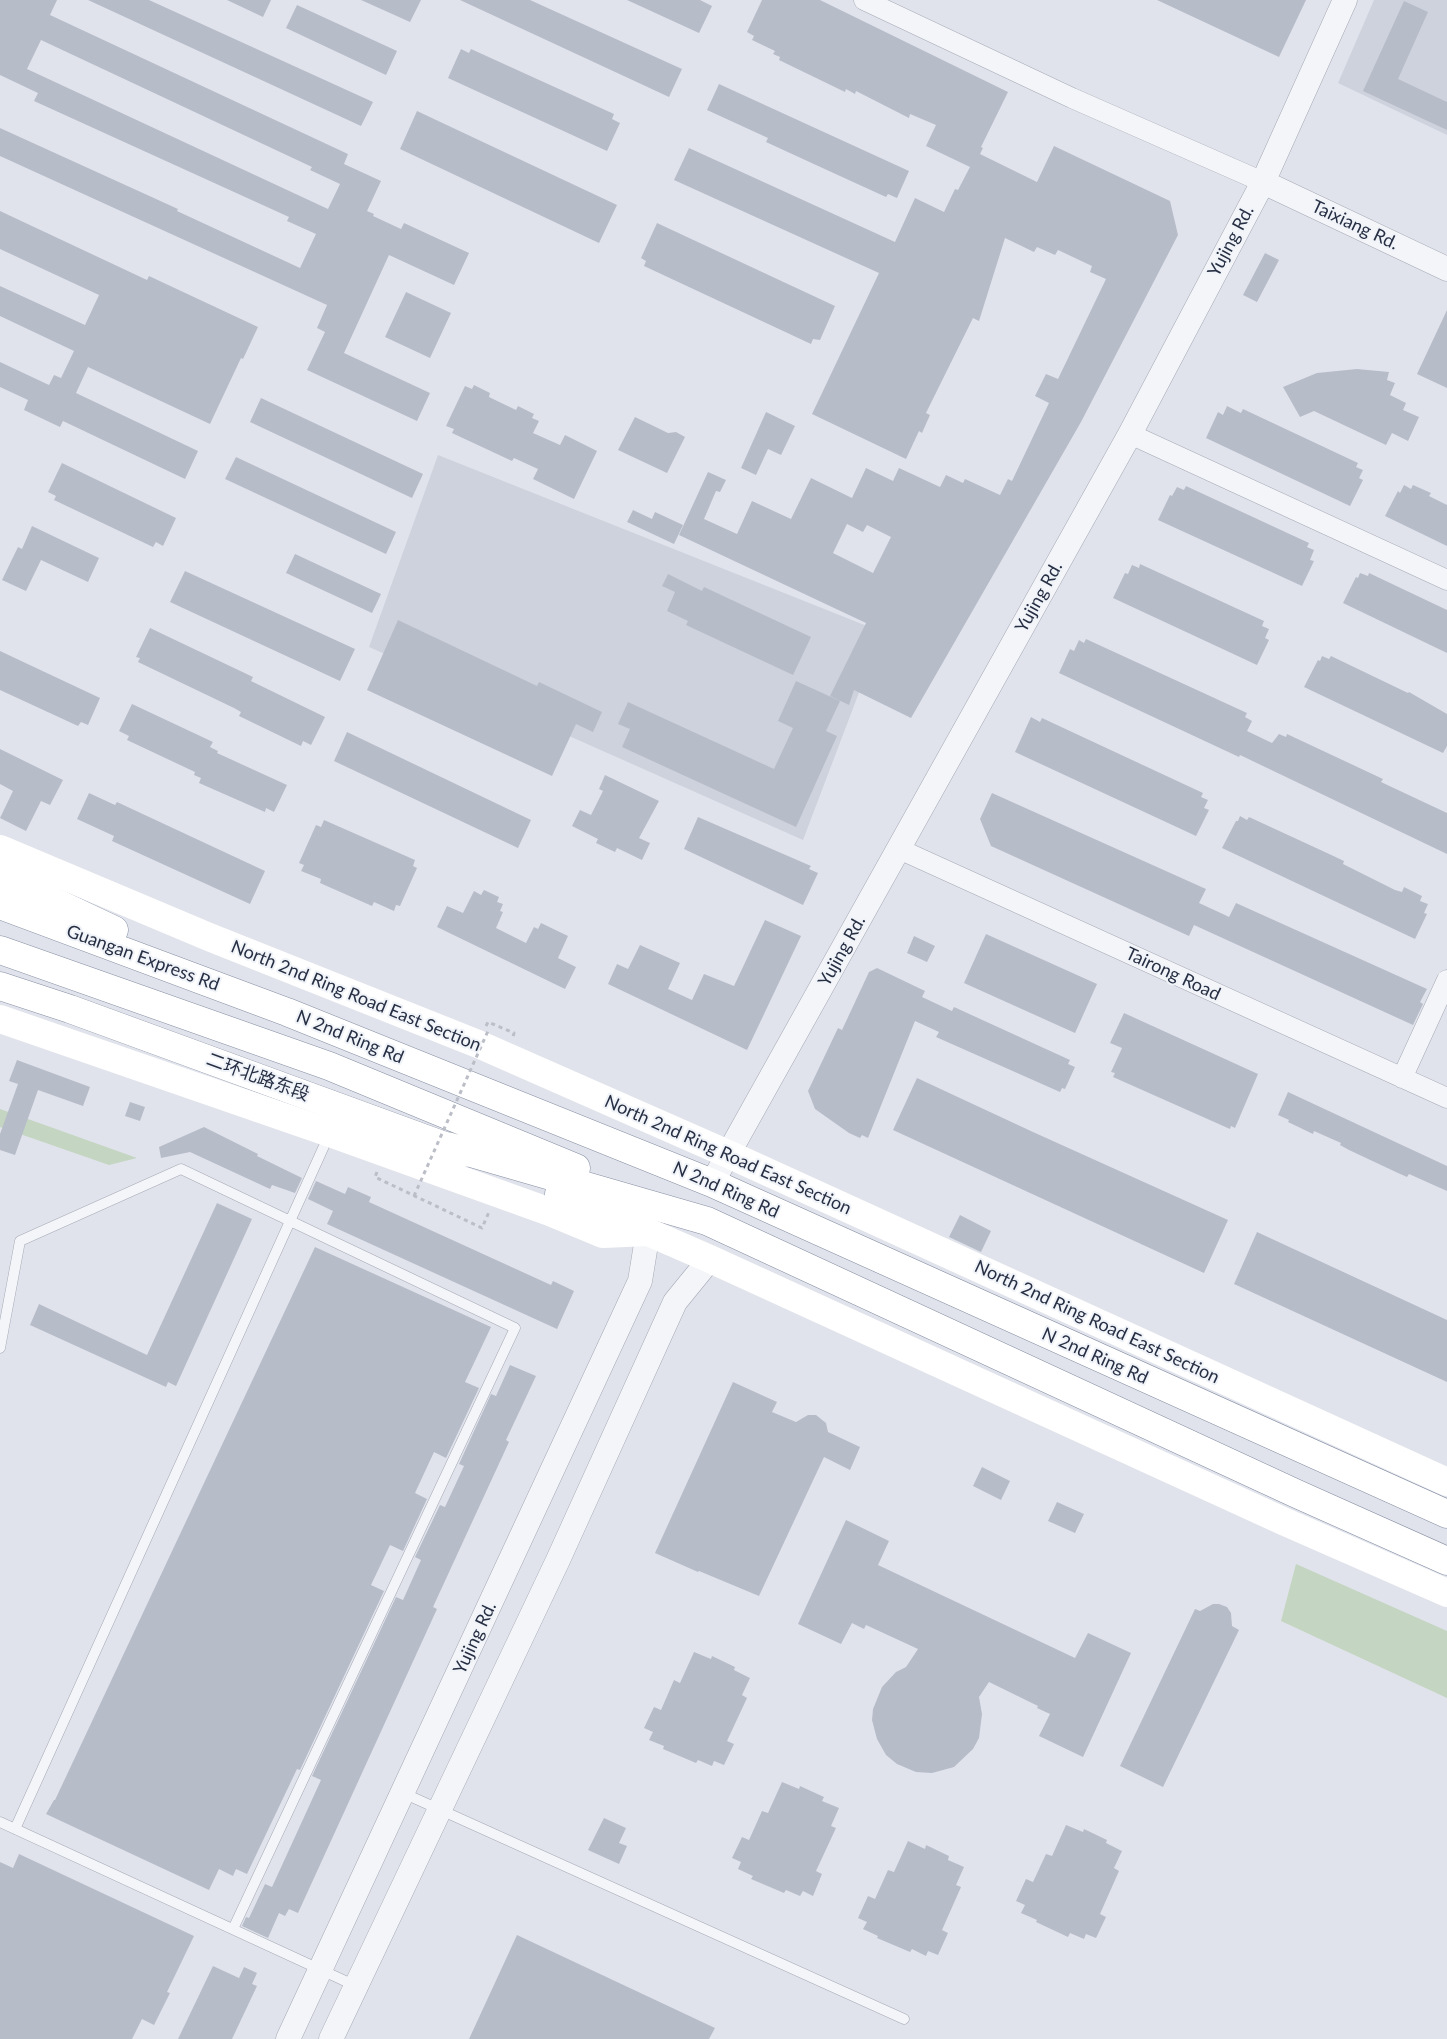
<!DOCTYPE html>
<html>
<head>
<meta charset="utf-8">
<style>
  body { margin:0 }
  canvas { display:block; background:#e0e3eb }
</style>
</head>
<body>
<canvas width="1447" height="2039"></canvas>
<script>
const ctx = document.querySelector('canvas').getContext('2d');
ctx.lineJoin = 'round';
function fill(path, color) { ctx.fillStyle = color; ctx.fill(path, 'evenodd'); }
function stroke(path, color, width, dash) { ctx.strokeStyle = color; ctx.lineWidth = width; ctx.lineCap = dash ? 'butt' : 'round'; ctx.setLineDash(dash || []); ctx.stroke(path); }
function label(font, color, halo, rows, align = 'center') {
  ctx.font = font + ' Lato,"Noto Sans SC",sans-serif'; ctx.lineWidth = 4; ctx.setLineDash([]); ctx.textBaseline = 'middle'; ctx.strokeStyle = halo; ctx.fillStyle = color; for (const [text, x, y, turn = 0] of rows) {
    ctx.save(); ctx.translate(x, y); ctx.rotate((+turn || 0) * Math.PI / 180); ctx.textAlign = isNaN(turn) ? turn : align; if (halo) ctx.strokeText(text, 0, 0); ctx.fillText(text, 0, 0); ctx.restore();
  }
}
const built = new Path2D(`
  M1374 0H1447V135L1338 83Z
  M438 455 882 632 803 840 369 647Z`);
const green = new Path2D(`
  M0 1109 137 1158 109 1165 0 1127Z
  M1296 1564 1447 1631V1698L1281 1621Z`);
const building = new Path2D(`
  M0 0H57L50 15 348 154 344 164 381 181 367 211 374 214 373 216 401 229 404 223 469 253 454 285 389 255 344 353 430 393 417 421 307 370 325 332 317 328 327 305 0 156V128L178 209 177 211 300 268 316 234 287 221 289 217 34 101 38 93 0 75ZM41 40 312 167 310 170 340 184 328 209 27 69Z
  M88 0H149L373 102 361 126Z
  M227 0H271L263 17Z
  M361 0H421L410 22Z
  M460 0H530L682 69 669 97Z
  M627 0H700L712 6 699 33Z
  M762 0H820L1008 92 981 147 983 148 980 154 1037 182 1054 146 1170 201 1178 235 1081 422 911 718 854 690 849 705 830 696 866 623 679 535 708 472 726 480 720 492 716 491 704 519 737 534 752 501 791 519 811 478 852 498 866 468 893 481 899 468 940 487 946 475 963 483 965 479 1000 495 1008 479 1012 481 1049 403 1035 396 1046 374 1058 379 1106 279 1090 272 1092 266 1058 250 1055 255 1037 247 1034 252 1005 238 979 321 973 318 926 413 930 415 922 433 919 431 906 459 812 414 879 273 674 180 689 148 895 242 915 198 944 212 955 189 958 190 970 167 926 146 936 125 910 114 909 118 856 91 855 94 846 89 845 92 779 60 780 57 773 54 775 51 752 40 754 36 747 32ZM847 524 863 532 867 525 891 537 873 573 833 553Z
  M1157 0H1306L1279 57Z
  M1404 1 1428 12 1398 79 1447 102V130L1363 91Z
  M297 5 397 51 386 75 286 28Z
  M461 49 469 53 471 49 614 114 612 119 620 123 607 151 448 78Z
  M719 84 909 171 897 198 888 194 886 197 829 171 766 142 768 138 707 110Z
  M417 111 617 205 599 243 400 149Z
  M0 211 147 280 149 276 258 327 243 359 241 358 210 424 88 367 76 393 198 451 185 479 63 421 60 427 24 410 28 400 0 387V362L49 385 54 375 61 378 74 351 0 316V286L85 325 99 295 0 249Z
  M657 223 835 306 820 340 813 339 811 344 644 266 646 261 641 258Z
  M1265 253 1279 260 1257 302 1243 295Z
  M406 292 451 313 430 358 385 337Z
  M1447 310V388L1417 374Z
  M1357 369 1389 372 1387 380 1395 383 1390 395 1406 403 1403 410 1419 417 1408 441 1392 433 1386 445 1314 411 1300 417 1283 387 1317 373Z
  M474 385 490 393 489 397 516 410 518 406 534 414 532 418 539 421 533 433 560 445 565 435 597 451 574 499 533 479 538 469 514 458 512 461 452 433 454 429 446 426 465 386 472 389Z
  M261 398 423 474 412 498 250 422Z
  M1227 406 1241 413 1243 409 1358 463 1356 467 1363 470 1359 478 1363 480 1350 506 1206 438 1218 412 1223 415Z
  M766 412 795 426 781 455 768 449 756 475 741 468Z
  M635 417 668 433 676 432 685 437 667 473 618 450Z
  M236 457 396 532 386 554 225 479Z
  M62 463 176 518 163 546 156 542 153 547 54 500 56 496 48 492Z
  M1404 485 1411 489 1413 485 1431 493 1429 496 1447 505V546L1385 516 1398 491 1400 493Z
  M1186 486 1309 543 1307 547 1314 550 1310 560 1314 561 1302 586 1158 520 1170 495 1172 496 1177 487 1184 490Z
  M633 510 652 519 655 512 683 525 674 544 627 522Z
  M32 526 99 558 88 582 41 560 26 591 2 580 18 547 22 549Z
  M295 554 381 594 372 613 286 573Z
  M1140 564 1264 621 1262 626 1269 629 1265 638 1269 640 1257 665 1113 598 1125 573 1128 574 1132 565 1139 568Z
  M185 571 355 649 340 681 170 602Z
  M1360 573 1368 576 1369 573 1447 610V653L1343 603 1356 577 1358 578Z
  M668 574 702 591 704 587 811 637 793 675 686 625 688 621 667 611 675 592 662 586Z
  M398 620 537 686 539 682 602 712 593 732 576 724 552 776 367 690Z
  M150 628 253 677 251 681 325 717 311 745 303 741 301 746 239 716 241 712 234 708 138 662 140 658 136 657Z
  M1086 639 1247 713 1245 717 1252 721 1247 731 1272 743 1279 734 1286 737 1287 734 1383 779 1381 782 1447 813V854L1240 755 1239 757 1059 673 1070 649 1074 651 1079 640 1084 643Z
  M0 651 100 698 88 725 81 722 78 726 0 690Z
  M1322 656 1329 659 1331 656 1408 693 1409 692 1447 714V746L1443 753 1304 687 1318 660 1320 661Z
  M796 681 840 701 826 731 837 736 796 827 622 747 630 729 618 724 628 702 774 769 793 728 778 721Z
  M132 704 213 742 210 747 218 751 217 753 287 785 274 812 266 808 265 812 199 783 201 778 194 775 195 772 127 740 129 736 119 731Z
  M1031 717 1040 722 1042 718 1203 793 1201 797 1208 800 1204 808 1209 810 1196 836 1015 752Z
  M347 732 531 820 518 848 334 761Z
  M0 749 63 780 50 805 41 801 26 831 0 818 13 791 0 784Z
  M605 775 659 801 639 838 650 843 642 860 617 848 615 852 596 843 598 839 572 826 580 810 591 815 603 791 599 789Z
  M89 793 115 805 117 802 265 871 250 904 112 841 114 836 77 819Z
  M992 793 1206 889 1199 903 1225 915 1229 917 1236 903 1427 989 1420 1002 1423 1004 1413 1025 1194 925 1189 936 991 846 980 819Z
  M1240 816 1247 820 1249 817 1327 853 1344 861 1343 864 1395 890 1402 892 1404 887 1422 896 1420 901 1428 904 1424 913 1427 914 1415 939 1222 848 1236 821H1238Z
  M698 817 811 866 809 869 818 873 803 905 684 849Z
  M324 820 415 860 413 866 417 868 400 906 396 905 394 911 374 902 372 906 320 883 321 879 301 871 304 865 299 863 316 825 321 827Z
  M484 890 499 897 497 902 503 904 500 911 503 912 496 928 526 943 534 927 538 929 541 923 568 936 558 958 576 967 565 989 437 927 447 906 463 913 474 891 481 895Z
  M765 920 801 936 747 1050 608 984 617 964 628 969 640 945 680 963 668 989 692 1000 704 974 734 986Z
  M986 934 1097 984 1075 1033 964 983Z
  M914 936 935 946 927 962 907 953Z
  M877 968 925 991 922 997 952 1011 954 1007 1070 1060 1068 1064 1075 1067 1065 1089 1062 1088 1060 1092 936 1037 939 1032 915 1021 868 1138 862 1135 860 1138 849 1133 815 1109 808 1091 838 1028 842 1030 869 972Z
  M1124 1013 1258 1074 1235 1128 1231 1126 1230 1129 1113 1077 1115 1073 1111 1072 1122 1048 1110 1043Z
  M17 1060 90 1087 83 1106 38 1090 15 1155 0 1150V1134L18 1084 9 1081Z
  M917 1078 1033 1132 1228 1220 1204 1273 893 1130Z
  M1288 1092 1447 1166V1191L1409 1174 1407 1177 1398 1173 1349 1150 1340 1145 1341 1143 1314 1131 1313 1134 1288 1122 1289 1120 1278 1115Z
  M130 1102 145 1107 140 1121 125 1116Z
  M204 1127 258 1154 257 1156 302 1178 295 1193 272 1185 270 1189 190 1152 161 1158 159 1147Z
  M316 1181 345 1194 348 1187 371 1197 369 1202 551 1285 553 1281 574 1291 557 1329 327 1224 333 1211 308 1199Z
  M217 1203 252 1219 176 1386 168 1382 166 1387 30 1325 39 1304 147 1355Z
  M960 1215 991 1231 981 1252 949 1237Z
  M1257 1232 1447 1320V1382L1234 1284Z
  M315 1247 491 1327 465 1382 479 1388 446 1458 434 1452 415 1493 427 1499 403 1551 390 1545 371 1585 384 1591 300 1770 297 1769 247 1874 236 1869 233 1876 219 1869 209 1890 46 1814 54 1800H55Z
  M510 1365 536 1376 506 1440 509 1442 433 1607 437 1609 298 1913 289 1909 285 1916 279 1913 268 1938 242 1926 246 1917 249 1918 265 1884 272 1887 321 1780 312 1776 396 1597 403 1600 421 1560 415 1557 440 1505 445 1507 464 1466 459 1464 491 1394 496 1396Z
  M733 1382 777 1402 772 1412 796 1422 808 1415H816L826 1423 828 1432 860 1447 850 1470 824 1457 759 1596 699 1571 698 1572 655 1553Z
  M982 1467 1010 1481 1001 1500 973 1486Z
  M1057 1502 1084 1514 1075 1533 1048 1521Z
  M846 1520 889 1541 878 1565 1075 1658 1088 1633 1131 1653 1083 1757 1039 1736 1050 1714 1037 1708 1038 1706 989 1682 979 1697 982 1714 979 1738 973 1749 954 1767 932 1773 916 1772 897 1764 886 1755 877 1739 872 1720 873 1709 882 1687 896 1672 906 1667 918 1649 866 1625 864 1629 852 1623 841 1644 798 1624Z
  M1213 1604H1219L1227 1607 1231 1613 1232 1626 1239 1630 1163 1787 1120 1766 1195 1609 1200 1611Z
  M694 1652 711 1659 712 1656 735 1667 734 1670 750 1678 742 1695 747 1698 727 1741 734 1744 724 1765 714 1761 712 1766 698 1760 696 1763 663 1749 664 1746 649 1740 653 1732 644 1728 654 1707 661 1710 674 1680 680 1683Z
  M782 1782 799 1789 800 1786 824 1797 822 1801 839 1808 831 1826 836 1828 816 1871 822 1874 813 1896 803 1891 800 1896 786 1890 784 1893 751 1879 753 1876 738 1869 741 1862 732 1858 742 1837 749 1840 762 1811 768 1813Z
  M604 1818 626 1828 619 1843 627 1846 619 1864 588 1850Z
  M1066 1825 1083 1832 1084 1829 1107 1840 1106 1843 1122 1851 1114 1868 1119 1871 1100 1914 1106 1917 1096 1938 1086 1934 1084 1939 1070 1933 1068 1937 1036 1922 1037 1920 1021 1913 1025 1905 1016 1901 1026 1879 1033 1882 1046 1854 1052 1856Z
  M908 1841 925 1849 926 1845 949 1856 948 1860 964 1867 956 1885 961 1887 942 1930 948 1933 938 1955 928 1951 926 1956 912 1949 910 1952 877 1938 878 1936 863 1929 867 1922 858 1918 868 1896 875 1899 888 1870 894 1872Z
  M19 1854 194 1936 167 1992 170 1993 154 2025 142 2019 132 2039H0V1862L13 1868Z
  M517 1935 715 2028 709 2039H469Z
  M213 1966 239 1978 244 1967 257 1973 252 1984 257 1986 232 2039H178Z`);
const path = new Path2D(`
  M486 1026 488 1022 514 1033 513 1037
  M377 1172 375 1177 482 1228 489 1212`);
const service = new Path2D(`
  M0 1348 20 1241 181 1169 515 1328 233 1929
  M403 1793 904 2019
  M0 1822 356 1986
  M15 1829 329 1135`);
const minor = new Path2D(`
  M864 0 1072 98 1263 182
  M1130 434 1447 580
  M899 849 1447 1098
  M1402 1078 1447 980`);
const tertiary = new Path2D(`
  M1263 182 1447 269
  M712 1183 1130 434 1263 182 1345 0
  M288 2039 640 1281 648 1232
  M331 2039 558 1560 675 1302 710 1259`);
const secondary = new Path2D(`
  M0 849 209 937 478 1044 728 1154 1447 1482
  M0 1019 330 1133 550 1212 603 1234 648 1232 710 1259 1283 1521 1447 1593`);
const trunk = new Path2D(`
  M0 876 114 930
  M0 905 287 1012 712 1183 1447 1514
  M0 950 329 1066 576 1168
  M0 986 70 1009 464 1153
  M447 1146 707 1221 1297 1494 1447 1561
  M559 1194 648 1232`);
const pathBridge = new Path2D(`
  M414 1196 488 1031`);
const streetNames = [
  ["Taixiang Rd.",1355,225,25],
  ["Yujing Rd.",1231,241,-62],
  ["Yujing Rd.",1039,597,-61],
  ["Yujing Rd.",842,951,-61],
  ["Guangan Express Rd",143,958,20],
  ["Tairong Road",1173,974,25],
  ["North 2nd Ring Road East Section",356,996,22],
  ["N 2nd Ring Rd",350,1037,22],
  ["二环北路东段",258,1077,20],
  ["North 2nd Ring Road East Section",728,1155,24],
  ["N 2nd Ring Rd",726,1190,24],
  ["North 2nd Ring Road East Section",1097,1322,25],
  ["N 2nd Ring Rd",1095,1356,24],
  ["Yujing Rd.",475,1638,-65]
];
fill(built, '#ced2dd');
fill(green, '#c4d5c1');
fill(building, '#b7bcc9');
stroke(service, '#a5a9b6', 11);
stroke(minor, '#a5a9b6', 21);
stroke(tertiary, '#a5a9b6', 25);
stroke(trunk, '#868fa3', 29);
stroke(path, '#bbbec6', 3, [4, 4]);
stroke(service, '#f4f5f8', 10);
stroke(minor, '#f4f5f8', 20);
stroke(tertiary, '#f4f5f8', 24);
stroke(secondary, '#fff', 28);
stroke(trunk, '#fff', 28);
stroke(pathBridge, '#bbbec6', 3, [4, 4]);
label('18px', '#272f44', '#f0f3f8', streetNames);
</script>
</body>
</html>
